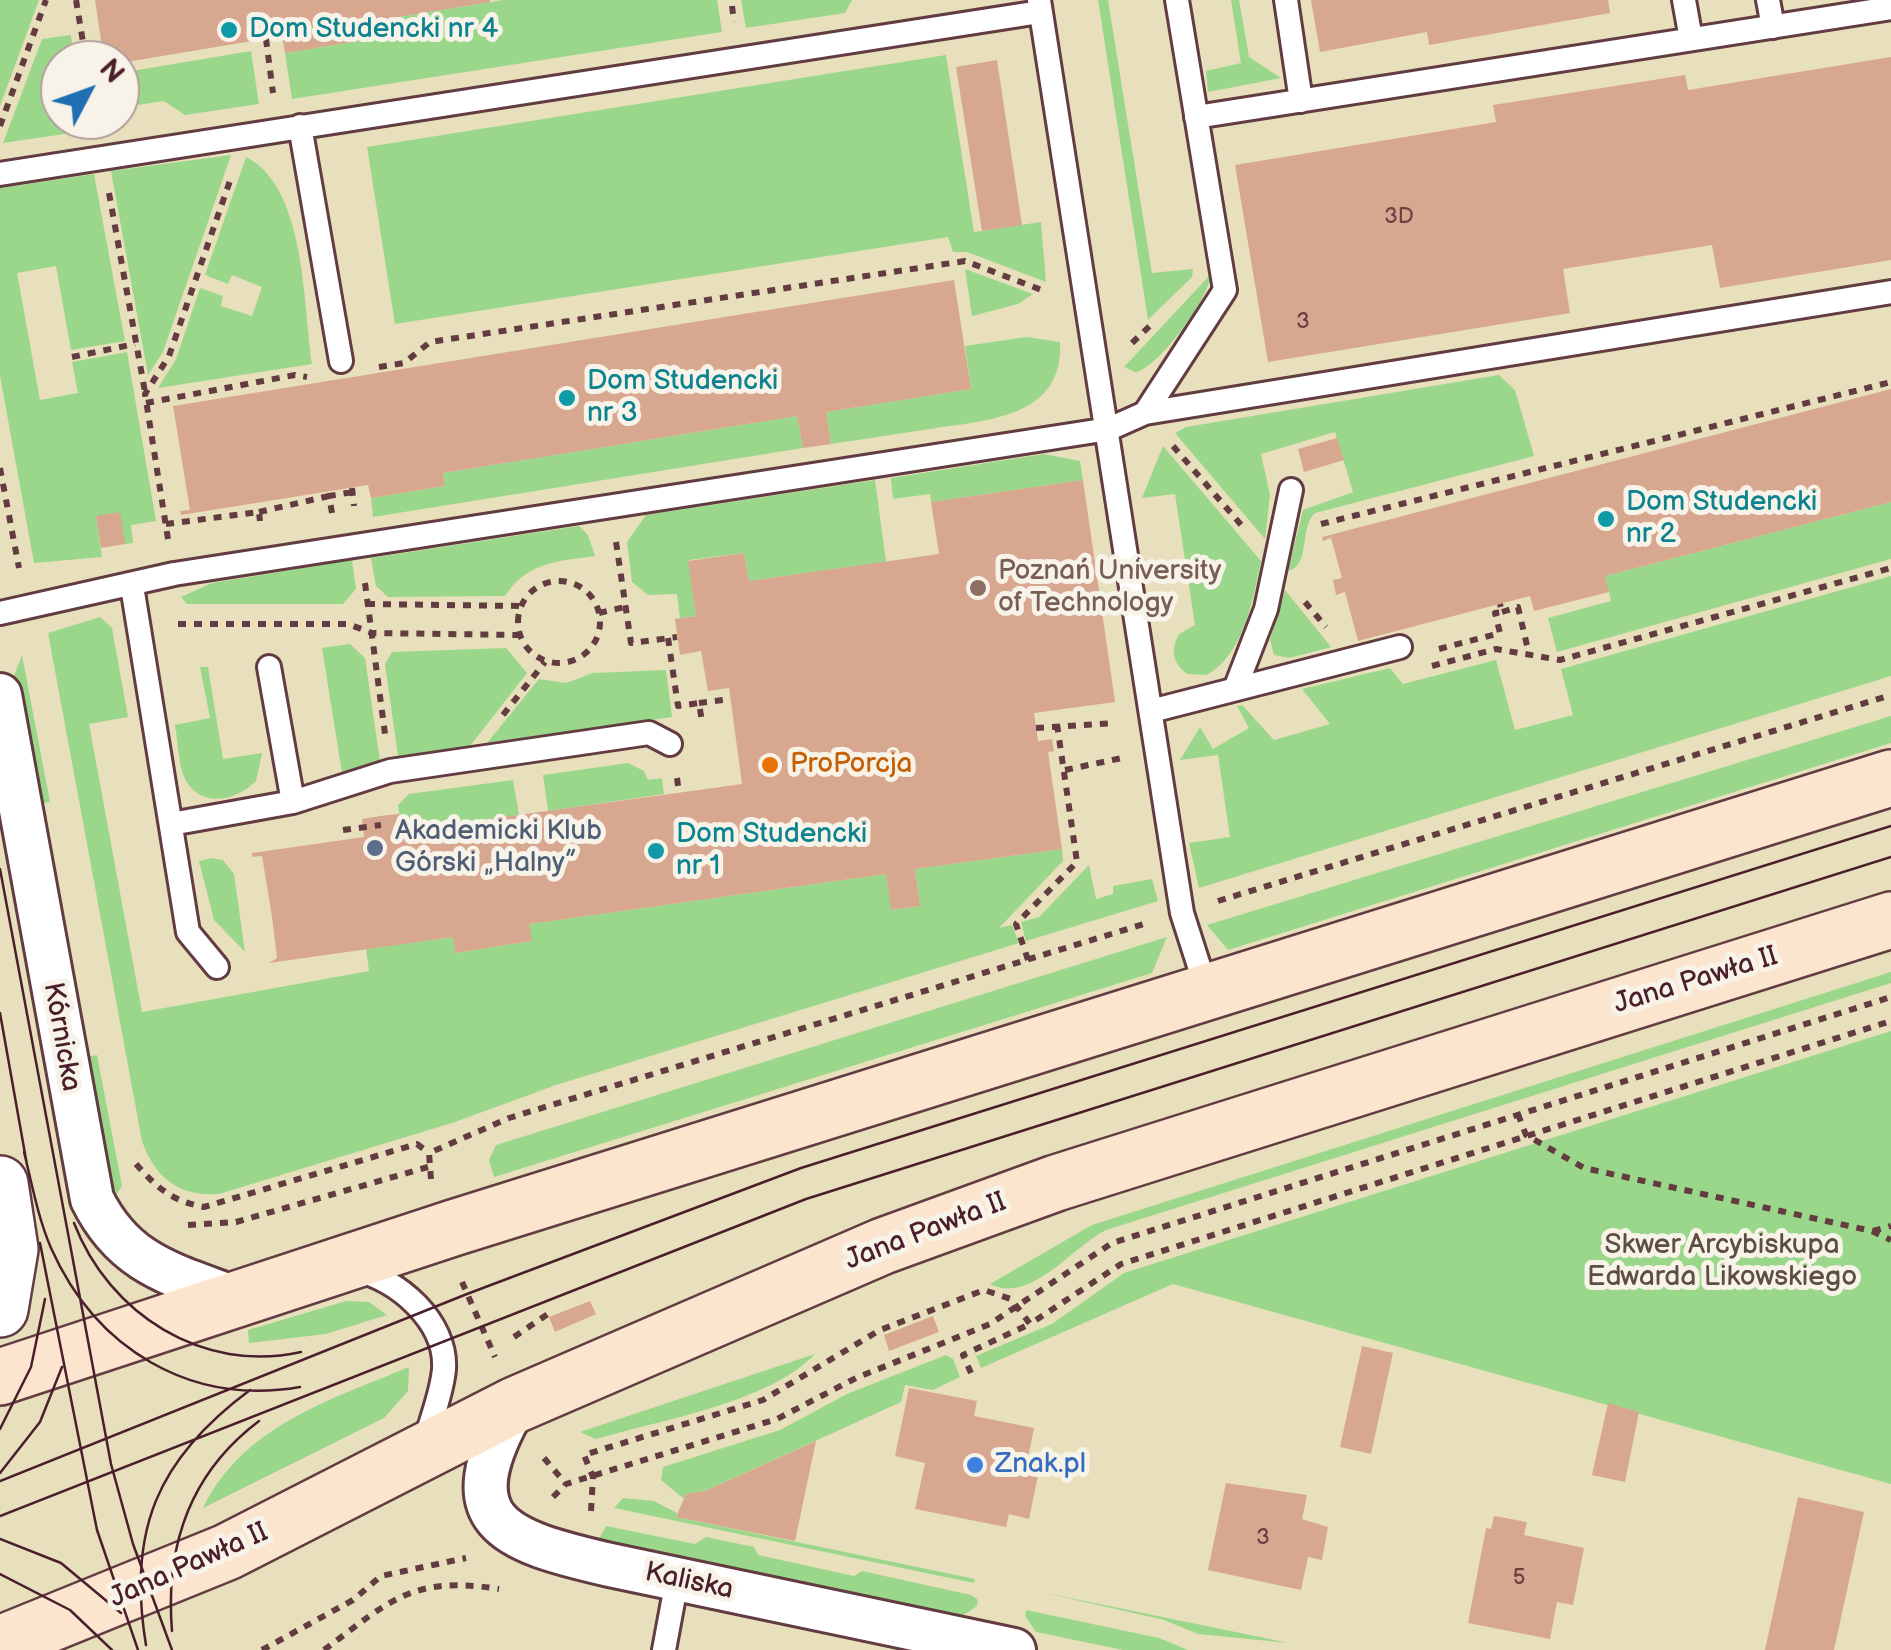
<!DOCTYPE html>
<html>
<head>
<meta charset="utf-8">
<style>
  body { margin:0 }
  #map { position:relative; width:1891px; height:1650px; overflow:hidden; background:#e8e0bc; font-family:"Balsamiq Sans",sans-serif }
  canvas { display:block }
  .north { position:absolute; left:40px; top:40px; width:100px; height:100px; box-sizing:border-box; background:#f7f3e8; border:2px solid #b29e9c; border-radius:50%; rotate:49deg; font-size:28px; font-weight:700; line-height:40px; text-align:center; color:#4a1f2b }
  .north::after { content:''; display:block; margin:auto; width:35px; height:45px; background:#1f6fb2; clip-path:polygon(50% 0,100% 100%,50% 72%,0 100%) }
</style>
</head>
<body>
<div id="map">
<canvas width="1891" height="1650"></canvas>
<div class="north">N</div>
</div>
<script>
const ctx = document.querySelector('canvas').getContext('2d');
ctx.lineJoin = 'round';
function fill(path, color) { ctx.fillStyle = color; ctx.fill(path, 'evenodd'); }
function stroke(path, color, width, dash) { ctx.strokeStyle = color; ctx.lineWidth = width; ctx.lineCap = dash ? 'butt' : 'round'; ctx.setLineDash(dash || []); ctx.stroke(path); }
function label(font, color, halo, rows, align = 'center') {
  ctx.font = font + ' "Balsamiq Sans",sans-serif'; ctx.lineWidth = 10; ctx.setLineDash([]); ctx.textBaseline = 'middle'; ctx.strokeStyle = halo; ctx.fillStyle = color; for (const [text, x, y, turn = 0] of rows) {
    ctx.save(); ctx.translate(x, y); ctx.rotate((+turn || 0) * Math.PI / 180); ctx.textAlign = isNaN(turn) ? turn : align; if (halo) ctx.strokeText(text, 0, 0); ctx.fillText(text, 0, 0); ctx.restore();
  }
}
const green = new Path2D(`
  M0 0H39L0 106Z
  M503 0H717L722 32 292 99 285 53 359 41 356 24Z
  M741 0H852L845 13 746 28Z
  M1098 0H1108L1152 273 1193 269 1192 277 1148 320Z
  M1231 0H1239L1249 57 1281 78 1208 92 1206 71 1241 63Z
  M71 35 74 60H60V120H83L85 131 3 143 42 39Z
  M251 51 259 104 185 115 164 101 124 107 120 113V73Z
  M946 55 974 232 1041 222 1046 282 967 252H953L948 237 395 324 367 147Z
  M231 155 163 352 148 375 111 171Z
  M246 157C306 187 303 304 312 364L158 388 176 359 200 288 223 296 221 306 252 316 262 287 232 275 228 284 205 275Z
  M94 174 125 341 71 350 56 266 17 273 40 400 78 393 72 362 127 352 156 521 131 525 133 543 125 544 96 516 102 557 34 563 0 376V188Z
  M965 269 1033 294 1018 304 972 316Z
  M1210 275C1211 296 1156 371 1135 372L1124 367Z
  M1027 337 1060 342C1064 418 987 420 930 429 897 434 864 439 831 444L826 412 971 389 965 346Z
  M1499 375 1515 390 1534 456 1315 513C1299 528 1311 565 1288 571L1303 510 1353 492 1335 432 1261 454 1270 495 1265 539 1175 433 1186 427Z
  M797 416 803 448 373 517 371 498 444 486 443 473Z
  M1163 446 1261 561C1253 600 1244 653 1207 675L1187 674C1173 663 1170 651 1179 634L1195 625 1175 494 1142 498Z
  M1044 454 1080 461 1083 480 931 502 930 494 893 499 891 478Z
  M875 480 886 562 749 581 744 553 689 560 696 616 680 618 677 594 648 595 632 582 627 542 646 515Z
  M1891 502V559L1557 652 1548 618 1611 601 1605 576Z
  M579 526 588 535 595 556C558 561 527 562 505 596L388 597 376 586 371 558Z
  M352 560 356 589 343 604H187L181 597 212 583Z
  M1891 576V676L1199 888 1189 843 1230 837 1218 755 1180 760 1200 727 1213 749 1249 728 1237 706 1242 705 1274 740 1330 724 1302 689 1390 668 1403 684 1496 660 1515 730 1573 715 1561 669Z
  M1285 590 1331 647H1332L1289 658 1274 655 1270 640Z
  M100 617 112 628 128 717 89 724 142 1012 369 971 366 949 453 937 456 953 531 941 529 924 886 874 892 910 920 906 915 869 1062 849 1063 861 999 928 1012 925 1019 943 556 1085 455 1122 219 1194C179 1197 155 1178 142 1141L48 633Z
  M350 644 365 658 380 761 342 773 322 648Z
  M506 648 527 673 470 746 398 756 385 664 392 652Z
  M22 655 50 802 31 805 12 681Z
  M200 667H208L223 759 262 753 256 781C237 800 203 809 186 781 178 766 178 742 175 725L210 718Z
  M666 670 672 717 487 743 539 679 566 683 593 673Z
  M1891 716V743L1228 950 1207 925Z
  M628 763 644 771 648 780 662 778 664 794 548 811 543 775Z
  M513 780 519 815 402 831 398 805 409 794Z
  M212 858 223 860 234 874 245 952 214 920 199 861Z
  M1089 865 1096 899 1113 894V886L1152 879 1158 901 1026 941 1021 922 1039 917Z
  M1167 937 1152 973 494 1177 489 1160 496 1145Z
  M1891 972V983L1106 1230C1072 1247 1030 1305 990 1284L1092 1225Z
  M1891 1031V1484L1173 1284 981 1368 976 1356 1052 1324 1124 1273Z
  M97 1055 122 1186 112 1201 79 1058Z
  M346 1301 369 1302 387 1315 326 1334 249 1343 248 1330Z
  M815 1354C768 1403 661 1420 596 1439L580 1432Z
  M946 1355 953 1359 960 1377 933 1390 905 1385 901 1402 705 1491 686 1494 684 1499 661 1480 663 1467 780 1430 847 1394Z
  M409 1367 408 1391 384 1418 203 1508C243 1426 330 1400 409 1367Z
  M623 1498 654 1501 677 1513 676 1517 975 1579 974 1583 614 1508Z
  M606 1526 695 1544 706 1537 754 1547 758 1555 854 1576 862 1571 971 1595 978 1600 977 1606 962 1616 599 1539Z
  M1041 1592 1289 1643 1198 1634 1164 1620Z
  M1026 1610 1159 1638 1188 1650H1123L1036 1632 1025 1616Z`);
const building = new Path2D(`
  M95 0H490V2L356 24 359 41 285 53 282 36 120 63 104 60Z
  M1311 0H1608L1610 13 1429 45 1427 32 1320 52Z
  M1891 57V260L1720 288 1712 245 1563 269 1570 313 1268 362 1235 165 1496 122 1493 105 1685 75 1688 90Z
  M997 60 1022 225 982 231 956 67Z
  M954 280 971 389 826 412 831 444 803 448 797 416 443 473 445 486 371 498 368 485 181 515 180 511 190 510 173 406Z
  M1891 389V502L1605 576 1609 592 1534 611 1530 596 1358 641 1345 592 1336 595 1333 580 1342 578 1331 538 1323 541 1322 537Z
  M1337 438 1344 460 1304 472 1298 449Z
  M1083 480 1115 702 1034 713 1038 741 1052 739 1054 751 1048 752 1062 849 915 869 920 906 891 910 886 874 529 924 532 941 455 953 453 937 269 963 277 958 272 917 262 856 252 857V853L364 837 362 819 380 816 399 814 402 831 742 784 729 688 708 691 701 651 680 655 675 619 696 616 688 561 744 553 749 581 939 554 931 502Z
  M120 512 125 544 101 548 96 516Z
  M590 1301 596 1314 555 1332 549 1317Z
  M933 1316 939 1332 889 1351 884 1335Z
  M1362 1346 1393 1353 1371 1454 1340 1447Z
  M909 1388 977 1401 974 1416 1034 1428 1026 1468 1039 1470 1029 1519 1009 1514 1006 1527 915 1509 925 1463 895 1456Z
  M1608 1403 1639 1412 1625 1482 1592 1475Z
  M816 1441 795 1541 676 1517 686 1494 705 1491Z
  M1226 1483 1307 1495 1302 1519 1328 1527 1322 1560 1308 1557 1301 1590 1208 1570Z
  M1798 1497 1864 1512 1834 1650H1765Z
  M1494 1516 1527 1522 1524 1535 1584 1548 1573 1605 1557 1602 1550 1639 1468 1623 1486 1528 1491 1529Z`);
const path = new Path2D(`
  M76 0 86 60
  M732 6 734 22
  M266 39 273 93
  M0 126 46 0
  M109 193 145 392
  M1132 343 1155 321
  M72 357 135 344
  M379 367 404 363 430 342 965 261 1047 292
  M146 403 295 375 307 377
  M1173 446 1243 527
  M0 468 19 568
  M352 488 354 506
  M259 512 329 496
  M332 513 329 496 353 492
  M166 524 259 512 260 521
  M1321 524 1891 382
  M168 539 145 394 169 356 232 175
  M616 542 631 643 677 637
  M518 622a41 41 0 1 1 82 0a41 41 0 1 1-82 0Z
  M365 583 385 734
  M1305 602 1326 627
  M367 604 521 606
  M1502 612 1518 607 1529 654
  M599 613 625 607
  M178 624H348L372 633 520 635
  M668 638 678 706 699 703 702 722
  M1439 649 1500 633 1495 613 1502 612 1500 604
  M1432 666 1496 649 1560 660 1891 568
  M699 703 730 699
  M503 715 545 662
  M1036 728 1114 723
  M1065 770 1122 758
  M677 778 679 793
  M343 830 381 825
  M1218 901 1891 695
  M1028 960 1016 924 1077 862 1057 724
  M1518 1114 1526 1135 1584 1168 1872 1231 1891 1240
  M136 1164C157 1188 172 1201 204 1207L417 1144 429 1153
  M431 1179 429 1153 509 1118 1144 924
  M188 1225 236 1222 428 1167
  M1873 1231 1891 1226
  M462 1282 495 1357
  M514 1337 548 1314
  M971 1373 963 1355 1030 1324
  M544 1458 566 1484
  M553 1497 566 1484 777 1419 856 1378 990 1324 1112 1243 1891 997
  M591 1511 593 1477 584 1455 763 1400 880 1330 984 1290 1011 1299 1030 1324 1121 1264 1891 1021
  M262 1650 353 1600 381 1576 466 1558
  M324 1650C390 1601 412 1575 499 1589`);
const service = new Path2D(`
  M1039 0 1182 913 1207 991
  M1286 0 1301 101
  M1684 0 1691 39
  M1768 0 1773 27
  M1196 117 1891 8
  M300 126 341 361
  M0 174 1040 12
  M1145 413 1225 290 1177 0
  M132 586 188 932 217 967
  M0 613 174 574 1109 429 1145 413 1891 292
  M1235 689 1266 609 1291 490
  M1151 711 1400 647
  M293 802 390 771 649 733 670 744
  M171 824 293 802 269 667
  M356 1270C398 1279 447 1322 444 1369 442 1394 430 1422 424 1446
  M664 1650 677 1580`);
const minor = new Path2D(`
  M0 695 92 1199C124 1264 171 1274 235 1298
  M515 1405C448 1522 502 1540 610 1565L1014 1650`);
const tertiary = new Path2D(`
  M0 1184 10 1249 0 1309`);
const secondary = new Path2D(`
  M0 1377 453 1228 1891 778
  M0 1644 227 1552 515 1405 883 1246 1056 1183 1891 920`);
const tram = new Path2D(`
  M0 869 111 1464 133 1544 172 1650
  M0 1013 27 1165
  M24 1152C32 1184 38 1218 51 1248 96 1349 190 1406 300 1387
  M74 1223C109 1314 203 1374 301 1352
  M40 1243 97 1530 138 1650
  M0 1429 31 1367 45 1299
  M0 1473 40 1422 62 1367
  M0 1481 467 1294 801 1168 1891 826
  M0 1516 806 1199 1891 857
  M0 1539 61 1563 121 1613
  M0 1574 70 1610 112 1650
  M172 1631C165 1545 190 1473 259 1421
  M146 1645C127 1531 157 1459 250 1390`);
const markers = [
  [229,30,10,"#0f9aa8"],
  [567,398,10,"#0f9aa8"],
  [1606,519,10,"#0f9aa8"],
  [978,588,10,"#8d6e63"],
  [770,765,10,"#e8710a"],
  [375,848,10,"#5c6f8a"],
  [656,851,10,"#0f9aa8"],
  [975,1465,10,"#3f7fe0"]
];
const numberNames = [
  ["3D",1399,217],
  ["3",1303,322],
  ["3",1263,1538],
  ["5",1519,1578]
];
const cultureNames = [
  ["Dom Studencki nr 4",249,30],
  ["Dom Studencki",587,382],
  ["nr 3",587,414],
  ["Dom Studencki",1626,503],
  ["nr 2",1626,535],
  ["Dom Studencki",676,835],
  ["nr 1",676,867]
];
const educationNames = [
  ["Poznań University",998,572],
  ["of Technology",998,604]
];
const foodNames = [
  ["ProPorcja",790,765]
];
const serviceNames = [
  ["Akademicki Klub",395,832],
  ["Górski „Halny”",395,864]
];
const streetNames = [
  ["Jana Pawła II",1696,981,-17],
  ["Kórnicka",61,1037,80],
  ["Jana Pawła II",926,1232,-21],
  ["Jana Pawła II",189,1566,-24],
  ["Kaliska",689,1582,12]
];
const parkNames = [
  ["Skwer Arcybiskupa",1722,1246],
  ["Edwarda Likowskiego",1722,1278]
];
const shopNames = [
  ["Znak.pl",995,1465]
];
fill(green, '#9bd78b');
fill(building, '#d8a78f');
stroke(service, '#623c41', 28);
stroke(minor, '#623c41', 48);
stroke(tertiary, '#623c41', 60);
stroke(secondary, '#623c41', 60);
stroke(path, '#623c41', 6, [8, 8]);
stroke(service, '#fff', 22);
stroke(minor, '#fff', 42);
stroke(tertiary, '#fff', 55);
stroke(secondary, '#fbe5cf', 55);
stroke(tram, '#4a1f2b', 2.5);
for (const [x, y, r, color] of markers) { const dot = new Path2D(); dot.arc(x, y, r, 0, 2 * Math.PI); ctx.fillStyle = color; ctx.fill(dot); stroke(dot, '#f7f3e8', 4); }
label('22px', '#6e4144', null, numberNames);
label('28px', '#0d838f', '#f7f3e8', cultureNames, 'left');
label('28px', '#785e54', '#f7f3e8', educationNames, 'left');
label('28px', '#c56008', '#f7f3e8', foodNames, 'left');
label('28px', '#4e5e75', '#f7f3e8', serviceNames, 'left');
label('28px', '#4a1f2b', '#f7f3e8', streetNames);
label('28px', '#5e4d43', '#f7f3e8', parkNames);
label('28px', '#366cbe', '#f7f3e8', shopNames, 'left');
</script>
</body>
</html>
